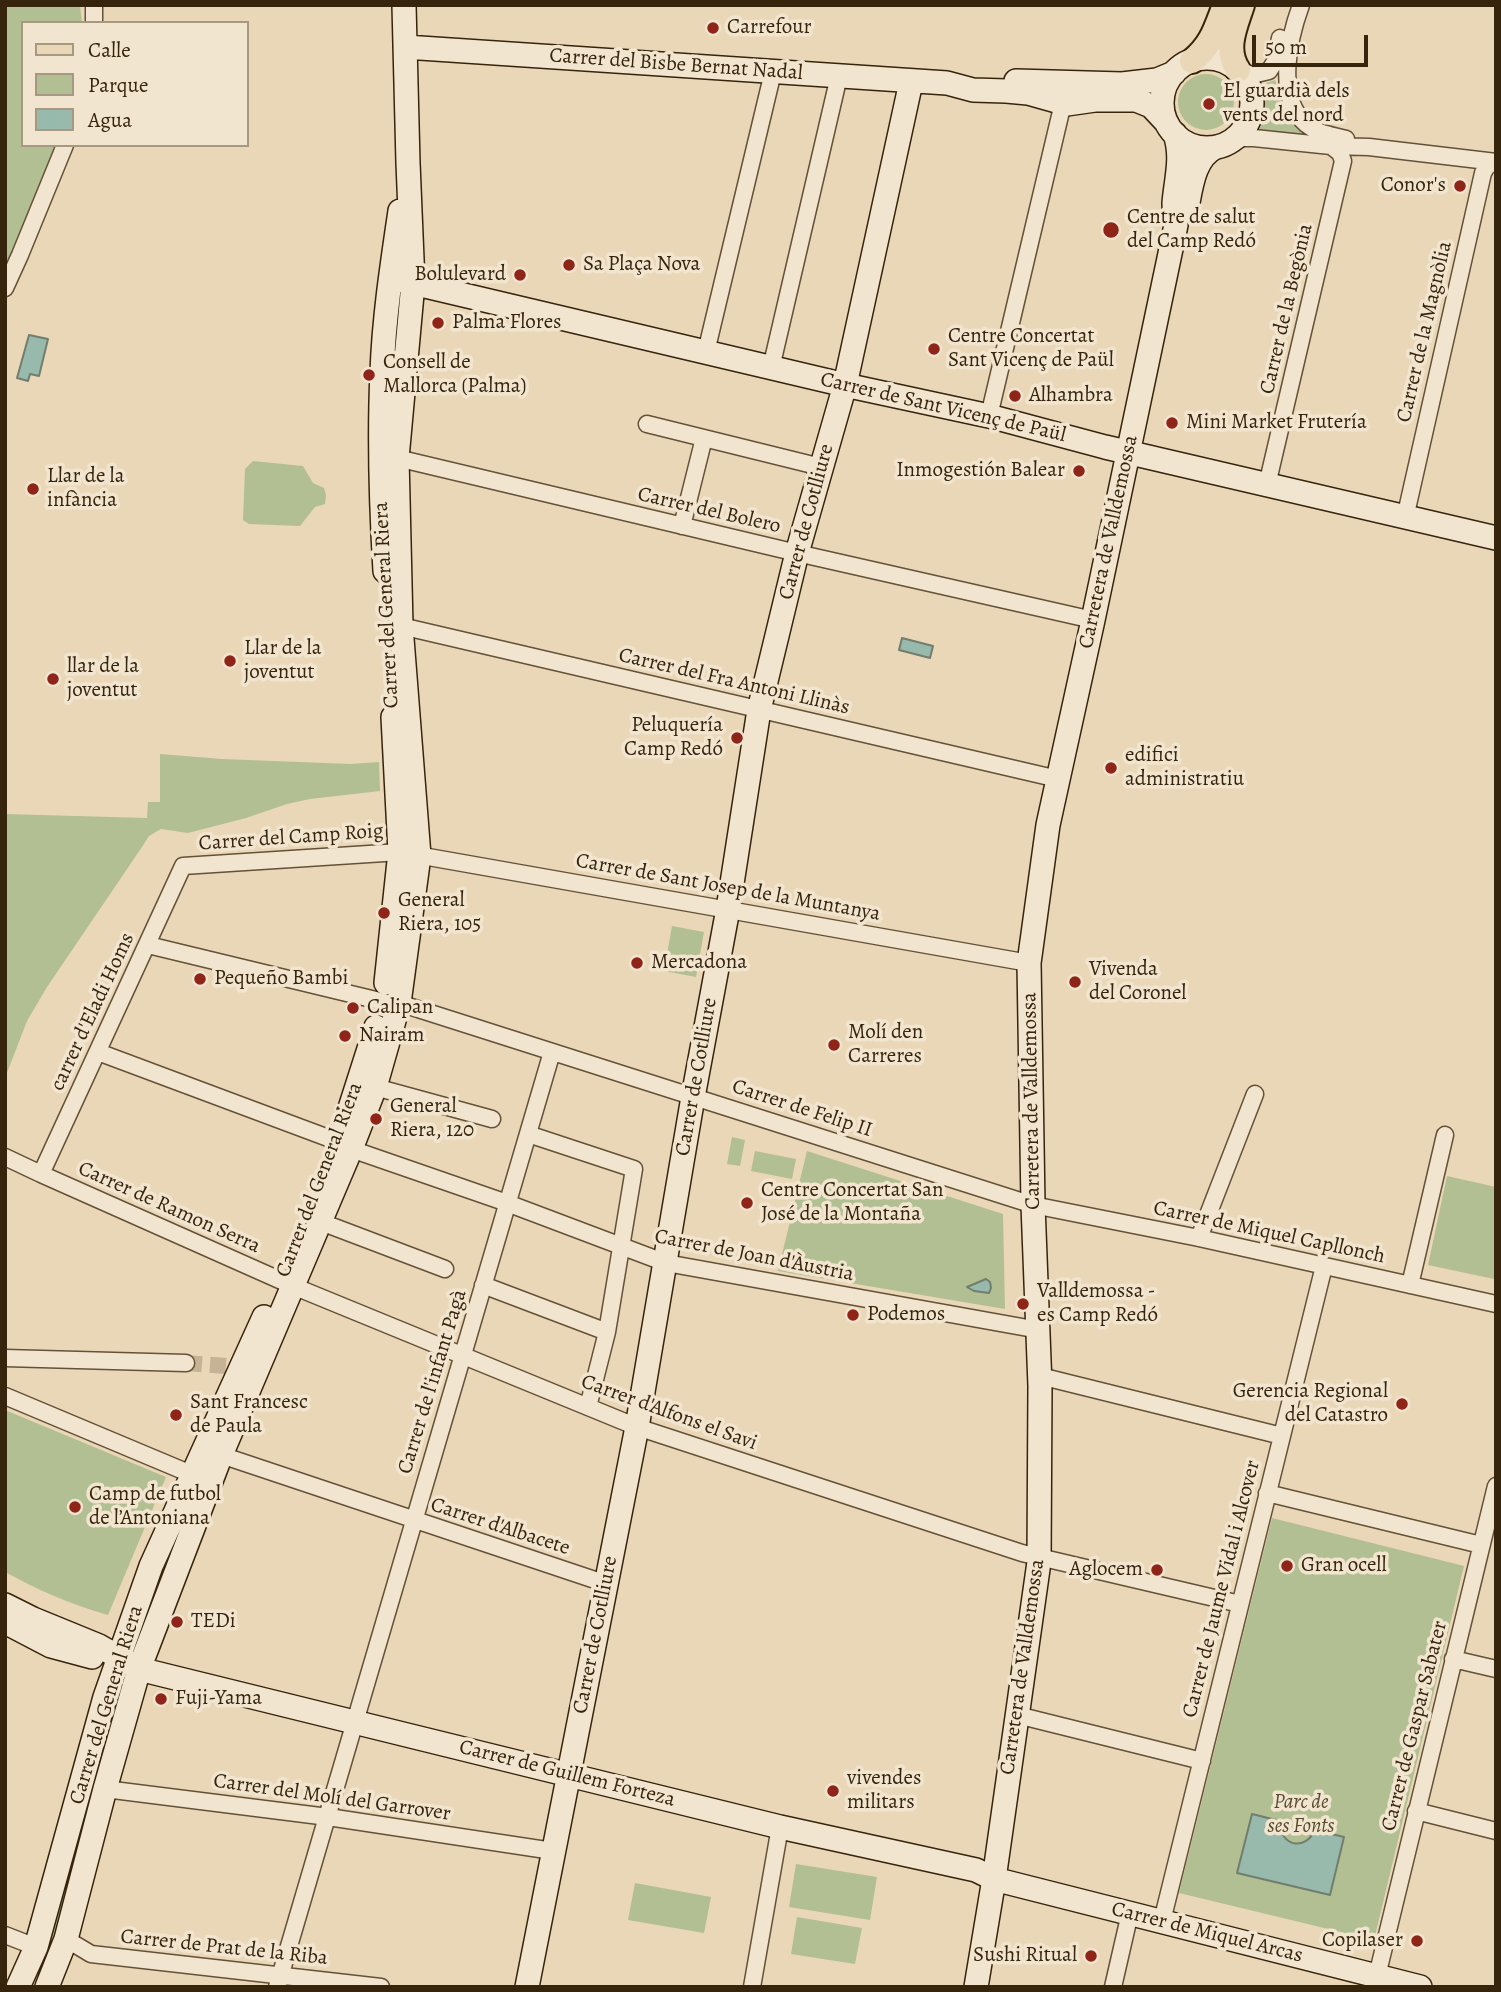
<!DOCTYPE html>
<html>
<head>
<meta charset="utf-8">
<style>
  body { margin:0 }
  #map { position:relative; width:1501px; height:1992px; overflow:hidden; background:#ead7b7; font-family:Alegreya,serif }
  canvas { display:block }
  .frame { position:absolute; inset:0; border:7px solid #37240c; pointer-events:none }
  .legend { position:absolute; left:21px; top:21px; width:228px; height:126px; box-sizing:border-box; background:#f1e5d0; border:2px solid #a79882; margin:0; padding:9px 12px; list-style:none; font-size:21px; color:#37240c }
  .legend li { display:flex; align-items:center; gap:14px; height:35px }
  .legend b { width:35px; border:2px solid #a79882 }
  .scale { position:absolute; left:1252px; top:35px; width:116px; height:32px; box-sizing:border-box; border:4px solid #37240c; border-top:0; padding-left:9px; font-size:21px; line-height:24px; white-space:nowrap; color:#37240c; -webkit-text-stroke:5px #f1e5d0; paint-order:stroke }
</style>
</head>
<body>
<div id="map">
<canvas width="1501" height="1992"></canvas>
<div class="frame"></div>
<ul class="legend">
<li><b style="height:9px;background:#ead7b7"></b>Calle</li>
<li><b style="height:19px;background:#b2bf92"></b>Parque</li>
<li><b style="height:19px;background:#98baad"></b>Agua</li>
</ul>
<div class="scale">50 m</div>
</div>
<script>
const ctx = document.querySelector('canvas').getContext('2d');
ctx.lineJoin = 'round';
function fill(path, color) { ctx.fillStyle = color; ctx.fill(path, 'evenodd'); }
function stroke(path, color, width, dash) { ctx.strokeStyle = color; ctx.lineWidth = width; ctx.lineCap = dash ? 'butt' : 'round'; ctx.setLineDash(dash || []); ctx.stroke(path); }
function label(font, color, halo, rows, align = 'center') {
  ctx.font = font + ' Alegreya,serif'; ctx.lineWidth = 7; ctx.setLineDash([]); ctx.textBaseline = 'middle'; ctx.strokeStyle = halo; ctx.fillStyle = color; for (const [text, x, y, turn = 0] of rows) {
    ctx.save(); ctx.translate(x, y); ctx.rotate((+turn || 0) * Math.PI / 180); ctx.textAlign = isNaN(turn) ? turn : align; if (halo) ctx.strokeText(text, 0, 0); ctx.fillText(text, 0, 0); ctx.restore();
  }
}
const green = new Path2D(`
  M5 5H80L82 23H23V145H58L43 186 5 269Z
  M1178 102a28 28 0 1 1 56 0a28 28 0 1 1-56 0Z
  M1275 80 1287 112 1309 134 1308 136 1255 129 1259 107 1258 86Z
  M253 461 303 466 313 483 324 488 326 495 325 504 315 507 300 526 249 524 243 520 245 469Z
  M160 754 222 759 351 764 379 762 380 791 310 799 287 804 246 818 188 833 161 829 149 836 142 847 47 987 27 1021 5 1078V814L147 818 148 802H160Z
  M672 926 704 932 696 977 664 971Z
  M732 1137 745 1140 740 1166 727 1164Z
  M755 1151 796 1159 792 1179 751 1171Z
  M807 1151 1003 1214 1005 1309 778 1271Z
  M1447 1176 1496 1187V1269L1494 1279 1428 1265Z
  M5 1410 166 1477 108 1615C72 1605 38 1590 5 1572Z
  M1272 1518 1464 1566 1374 1940 1179 1893Z
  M111 1718 80 1833 68 1895 49 1958 40 1954Z
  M796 1864 877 1877 870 1920 789 1907Z
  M635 1883 711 1897 704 1933 628 1920Z
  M797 1917 862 1928 855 1964 791 1954Z`);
const water = new Path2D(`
  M29 335 48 339 39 376 30 374 28 381 17 378Z
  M902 638 933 646 930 658 899 650Z
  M986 1279 990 1282 991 1288 989 1293 974 1291 967 1287Z
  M1252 1814 1280 1821C1279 1846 1305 1852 1315 1830L1344 1837 1330 1895 1237 1873Z`);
const streetTunnel = new Path2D(`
  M186 1363 241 1367`);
const street = new Path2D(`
  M1301 5C1289 38 1275 97 1306 124 1318 134 1332 135 1346 139
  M94 23V5
  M1238 70 1252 75 1269 71 1276 60 1280 38
  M1229 142 1243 138H1254L1331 146 1369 147 1496 162
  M5 288 20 255 65 145
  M706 352 773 72
  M771 368 839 76
  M989 416 1063 103 1062 95
  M647 424 821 467
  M397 458 797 553 1093 620
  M1267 485 1343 161 1340 153 1331 146
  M1405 518 1483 173 1487 166 1495 162
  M682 526 704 438
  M401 626 1058 779
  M148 945 384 1002
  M399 1003 1033 1205 1199 1238 1496 1304
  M98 1052 339 1142
  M375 1087 492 1119
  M528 1134 634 1169 607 1332 588 1407
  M351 1149 507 1203 666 1263 1039 1330
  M5 1157 41 1174 293 1286 637 1427 1022 1553 1240 1604
  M41 1174 183 866 400 852 1029 963
  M321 1222 445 1269
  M1199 1238 1255 1094
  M483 1285 607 1332
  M1410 1285 1445 1135
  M5 1358 186 1363
  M1040 1376 1282 1436
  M5 1396 191 1474
  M221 1455 607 1584
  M1267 1493 1481 1545
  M1453 1659 1496 1669
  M1017 1715 1202 1761
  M105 1789 328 1817 553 1851
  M1416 1811 1496 1831
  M1162 1921 1324 1266
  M5 1935 36 1947
  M66 1939 91 1954 381 1987
  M1377 1976 1496 1486
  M277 1987 552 1052
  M752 1987 780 1827
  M1113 1987 1130 1913`);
const secondary = new Path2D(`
  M405 47 947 83 973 90 1006 91 1028 93 1067 104 1095 100H1136L1151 106 1166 122
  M1162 103a45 45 0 1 1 90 0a45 45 0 1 1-90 0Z
  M1016 81 1122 84 1157 80 1174 73
  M1187 208C1191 187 1194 157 1216 147
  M400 280 845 385 989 416 1105 447 1496 538
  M385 571C381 505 379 439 382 372 384 318 392 265 400 211
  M386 983 400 852 393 717
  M343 1130 376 1027
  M5 1605 33 1619 99 1646 139 1669 780 1827 976 1870 994 1879 1420 1987
  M7 1623 51 1646 92 1657
  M18 1987 36 1947 105 1697 151 1566 264 1317
  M47 1987 66 1939 105 1789 139 1669 221 1455 351 1149 375 1087 399 1003 419 856 401 626 397 458 413 283 408 163 404 5
  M527 1987 637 1427 693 1097 728 909 759 710 797 553 845 385 911 82
  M976 1987 994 1879 1039 1562 1040 1386 1033 1205 1029 963 1048 825 1093 620 1176 225C1175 218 1174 210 1174 203 1176 179 1183 158 1175 134`);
const primary = new Path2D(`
  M1192 61C1212 45 1216 28 1225 5
  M1238 70C1224 49 1235 27 1242 5`);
const markers = [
  [713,28,7,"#8f2418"],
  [1209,104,7,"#8f2418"],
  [1460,186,7,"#8f2418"],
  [1111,230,9,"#8f2418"],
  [569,265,7,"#8f2418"],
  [520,275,7,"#8f2418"],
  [438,323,7,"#8f2418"],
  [934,349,7,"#8f2418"],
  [369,375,7,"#8f2418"],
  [1015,396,7,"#8f2418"],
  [1172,423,7,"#8f2418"],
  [1079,471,7,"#8f2418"],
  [33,489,7,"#8f2418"],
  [230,661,7,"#8f2418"],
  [53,679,7,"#8f2418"],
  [737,738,7,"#8f2418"],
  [1111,768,7,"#8f2418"],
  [384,913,7,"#8f2418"],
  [637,963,7,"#8f2418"],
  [200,979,7,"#8f2418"],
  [1075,982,7,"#8f2418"],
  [353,1008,7,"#8f2418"],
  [345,1036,7,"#8f2418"],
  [834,1045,7,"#8f2418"],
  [376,1119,7,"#8f2418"],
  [747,1203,7,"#8f2418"],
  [1023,1304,7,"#8f2418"],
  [853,1315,7,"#8f2418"],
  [1402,1404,7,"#8f2418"],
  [176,1415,7,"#8f2418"],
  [75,1507,7,"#8f2418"],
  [1287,1566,7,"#8f2418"],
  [1157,1570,7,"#8f2418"],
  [177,1622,7,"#8f2418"],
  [161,1699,7,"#8f2418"],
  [833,1791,7,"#8f2418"],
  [1417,1941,7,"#8f2418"],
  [1091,1956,7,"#8f2418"]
];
const poiNames = [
  ["Carrefour",727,28],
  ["El guardià dels",1223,92],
  ["vents del nord",1223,116],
  ["Conor's",1446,186,"right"],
  ["Centre de salut",1127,218],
  ["del Camp Redó",1127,242],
  ["Sa Plaça Nova",583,265],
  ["Bolulevard",506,275,"right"],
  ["Palma Flores",452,323],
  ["Centre Concertat",948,337],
  ["Sant Vicenç de Paül",948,361],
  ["Consell de",383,363],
  ["Mallorca (Palma)",383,387],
  ["Alhambra",1029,396],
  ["Mini Market Frutería",1186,423],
  ["Inmogestión Balear",1065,471,"right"],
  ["Llar de la",47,477],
  ["infància",47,501],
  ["Llar de la",244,649],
  ["joventut",244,673],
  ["llar de la",67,667],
  ["joventut",67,691],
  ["Peluquería",723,726,"right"],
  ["Camp Redó",723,750,"right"],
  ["edifici",1125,756],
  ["administratiu",1125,780],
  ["General",398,901],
  ["Riera, 105",398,925],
  ["Mercadona",651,963],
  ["Vivenda",1089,970],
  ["del Coronel",1089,994],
  ["Pequeño Bambi",214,979],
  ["Calipan",367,1008],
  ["Molí den",848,1033],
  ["Carreres",848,1057],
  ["Nairam",359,1036],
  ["General",390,1107],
  ["Riera, 120",390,1131],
  ["Centre Concertat San",761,1191],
  ["José de la Montaña",761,1215],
  ["Valldemossa -",1037,1292],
  ["es Camp Redó",1037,1316],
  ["Podemos",867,1315],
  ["Gerencia Regional",1388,1392,"right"],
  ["del Catastro",1388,1416,"right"],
  ["Sant Francesc",190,1403],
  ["de Paula",190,1427],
  ["Camp de futbol",89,1495],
  ["de l’Antoniana",89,1519],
  ["Gran ocell",1301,1566],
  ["Aglocem",1143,1570,"right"],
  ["TEDi",191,1622],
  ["Fuji-Yama",175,1699],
  ["vivendes",847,1779],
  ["militars",847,1803],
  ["Copilaser",1403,1941,"right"],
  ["Sushi Ritual",1077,1956,"right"]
];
const streetNames = [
  ["Carrer del Bisbe Bernat Nadal",676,65,4],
  ["Carrer de la Begònia",1287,309,-77],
  ["Carrer de la Magnòlia",1425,332,-77],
  ["Carrer de Sant Vicenç de Paül",943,408,13],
  ["Carrer del Bolero",709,511,13],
  ["Carrer de Cotlliure",807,522,-75],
  ["Carretera de Valldemossa",1109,542,-78],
  ["Carrer del General Riera",387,605,-93],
  ["Carrer del Fra Antoni Llinàs",734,682,13],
  ["Carrer del Camp Roig",291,838,-4],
  ["Carrer de Sant Josep de la Muntanya",728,888,10],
  ["carrer d'Eladi Homs",93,1012,-65],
  ["Carrer de Cotlliure",697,1077,-80],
  ["Carretera de Valldemossa",1032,1101,-91],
  ["Carrer de Felip II",802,1109,18],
  ["Carrer del General Riera",320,1180,-69],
  ["Carrer de Ramon Serra",169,1208,24],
  ["Carrer de Miquel Capllonch",1269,1233,12],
  ["Carrer de Joan d'Àustria",754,1256,11],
  ["Carrer de l'infant Pagà",433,1382,-73],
  ["Carrer d'Alfons el Savi",669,1413,20],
  ["Carrer d'Albacete",500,1527,18],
  ["Carrer de Jaume Vidal i Alcover",1222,1589,-76],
  ["Carrer de Cotlliure",596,1635,-79],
  ["Carretera de Valldemossa",1023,1667,-82],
  ["Carrer del General Riera",107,1705,-73],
  ["Carrer de Gaspar Sabater",1415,1726,-76],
  ["Carrer de Guillem Forteza",567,1774,14],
  ["Carrer del Molí del Garrover",332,1798,8],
  ["Carrer de Miquel Arcas",1207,1933,14],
  ["Carrer de Prat de la Riba",224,1948,6]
];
const parkNames = [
  ["Parc de",1301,1803],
  ["ses Fonts",1301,1827]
];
fill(green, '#b2bf92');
fill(water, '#98baad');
stroke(water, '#717e6d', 2);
stroke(streetTunnel, '#c6b395', 16, [16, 8]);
stroke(street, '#645137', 19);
stroke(secondary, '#37240c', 26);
stroke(primary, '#37240c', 28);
stroke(street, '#f1e5d0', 16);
stroke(secondary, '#f1e5d0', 23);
stroke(primary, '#ead7b7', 24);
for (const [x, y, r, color] of markers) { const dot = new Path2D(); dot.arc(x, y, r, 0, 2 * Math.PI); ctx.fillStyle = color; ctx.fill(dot); stroke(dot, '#f1e5d0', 2.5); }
label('21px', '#37240c', '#f1e5d0', poiNames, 'left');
label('21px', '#37240c', '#f1e5d0', streetNames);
label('italic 21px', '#564b2e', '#f1e5d0', parkNames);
</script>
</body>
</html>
